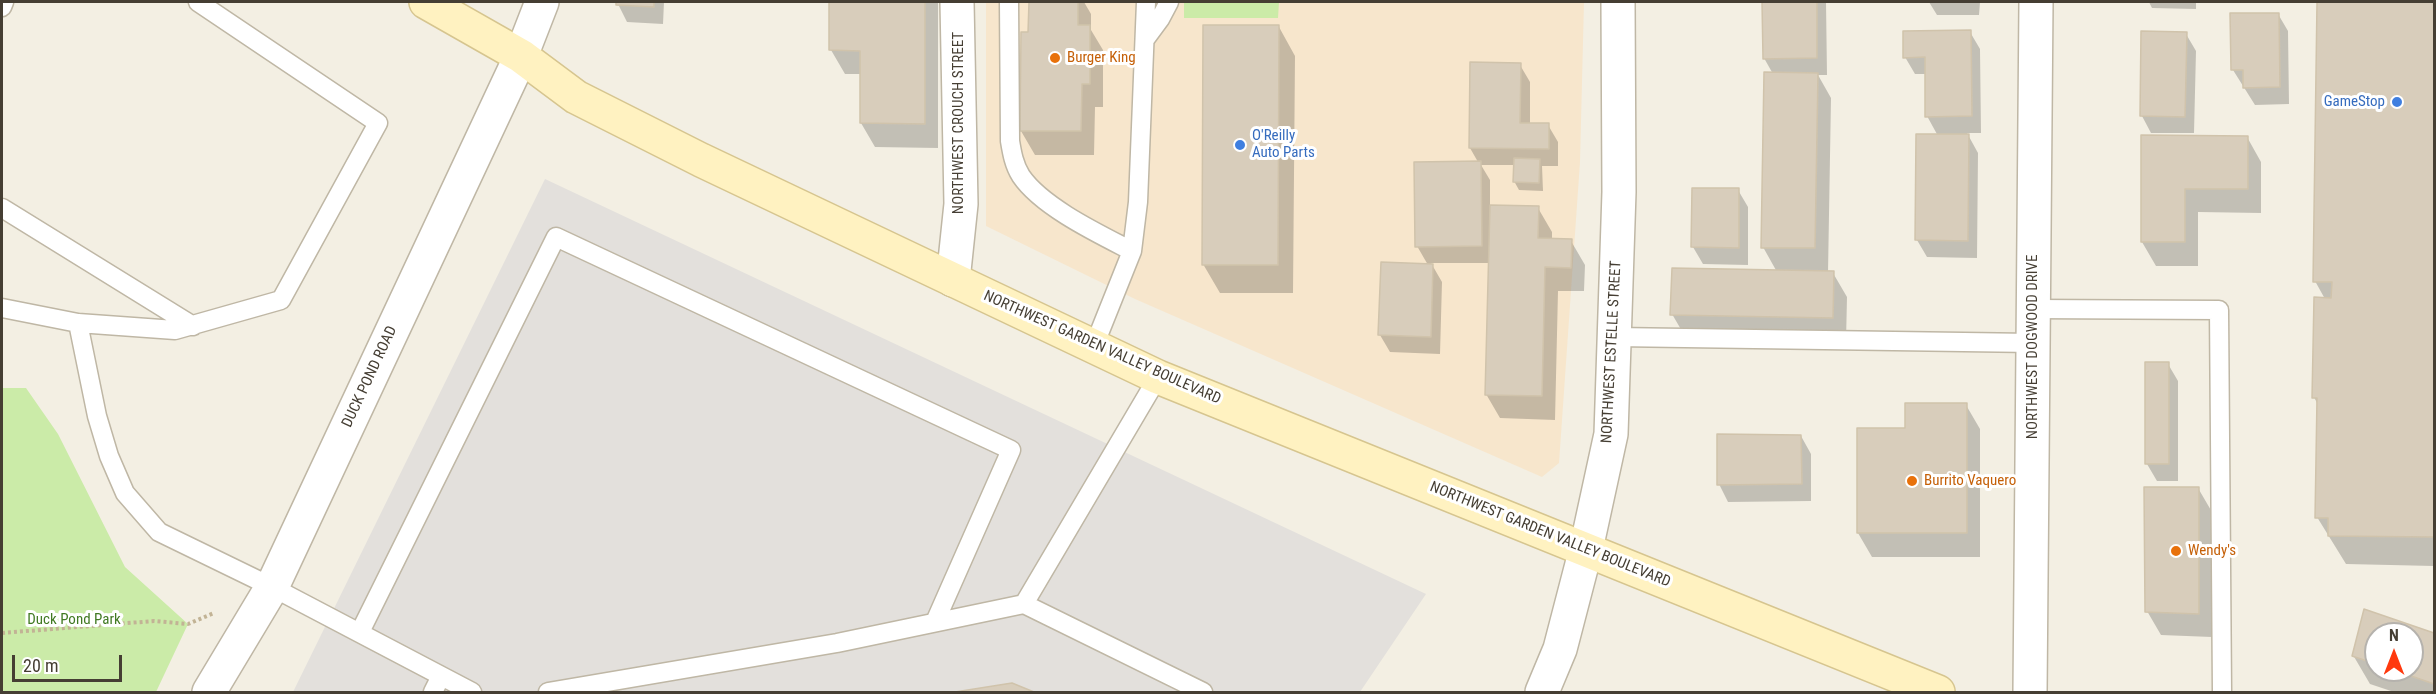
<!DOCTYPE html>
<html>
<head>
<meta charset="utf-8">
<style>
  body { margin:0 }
  #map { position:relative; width:2436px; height:694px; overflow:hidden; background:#f3efe3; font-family:"Roboto Condensed",sans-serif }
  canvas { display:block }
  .frame { position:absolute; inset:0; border:3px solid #453e33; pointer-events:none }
  .north { position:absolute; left:2364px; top:622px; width:60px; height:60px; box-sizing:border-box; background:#fff; border:2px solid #b5b2ad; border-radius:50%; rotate:0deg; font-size:16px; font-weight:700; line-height:24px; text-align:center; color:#453e33 }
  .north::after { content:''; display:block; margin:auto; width:21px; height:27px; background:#ff390e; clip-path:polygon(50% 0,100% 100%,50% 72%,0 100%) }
  .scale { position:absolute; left:12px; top:655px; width:110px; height:27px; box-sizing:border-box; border:3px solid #453e33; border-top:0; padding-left:8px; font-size:18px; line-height:21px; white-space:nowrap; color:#453e33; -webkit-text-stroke:4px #fff; paint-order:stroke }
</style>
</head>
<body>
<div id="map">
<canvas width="2436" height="694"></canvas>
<div class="frame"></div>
<div class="north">N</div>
<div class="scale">20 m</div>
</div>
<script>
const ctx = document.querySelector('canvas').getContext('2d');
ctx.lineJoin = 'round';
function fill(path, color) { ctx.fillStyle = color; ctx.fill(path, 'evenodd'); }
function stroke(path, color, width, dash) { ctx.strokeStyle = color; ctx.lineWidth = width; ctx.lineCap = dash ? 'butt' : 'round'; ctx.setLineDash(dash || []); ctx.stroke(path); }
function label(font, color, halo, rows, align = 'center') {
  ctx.font = font + ' "Roboto Condensed",sans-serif'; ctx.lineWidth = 6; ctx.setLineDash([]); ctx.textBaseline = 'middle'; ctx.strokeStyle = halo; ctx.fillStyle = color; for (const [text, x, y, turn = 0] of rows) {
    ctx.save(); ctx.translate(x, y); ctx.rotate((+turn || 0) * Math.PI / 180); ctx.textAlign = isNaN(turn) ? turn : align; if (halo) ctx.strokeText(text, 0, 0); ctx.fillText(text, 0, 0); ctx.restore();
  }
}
const commercial = new Path2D(`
  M986 2H1584L1580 162 1559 463 1542 477 1135 299 986 226Z`);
const green = new Path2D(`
  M1184 2H1279L1278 18H1184Z
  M2 388H26L58 434 125 567 188 624 156 692H2Z`);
const parking = new Path2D(`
  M545 179 1426 594 1360 692H1034L1012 683 955 692H293Z`);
const shadow = new Path2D(`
  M617 2H664L663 24 627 22Z
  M830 2H938V148L875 147 861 123V74H845L831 50Z
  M1030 2H1084L1091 14V30L1103 50V107H1095L1094 155H1035L1021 131Z
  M1764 2H1826L1827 75H1818L1831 98 1828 273H1833L1847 297 1846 342 1686 338 1672 314 1777 272 1763 247 1773 74 1764 58Z
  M1929 2H1980L1979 15H1937Z
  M2149 2H2196V9L2152 8Z
  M2319 2H2434V566L2346 564 2317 517 2318 405 2314 397 2325 299 2315 281Z
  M2278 14 2288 31 2289 104 2255 105 2233 70Z
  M1279 27 1295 56 1293 293H1220L1203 264Z
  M1970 32 1980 49 1981 133H1967L1978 153 1977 258 1927 257 1917 240 1918 136H1938L1927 116V74H1915L1905 57Z
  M2186 34 2196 51 2194 133H2151L2142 116Z
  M1520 65 1530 82V124L1548 125 1558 142V166H1542L1543 191 1519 190 1514 181 1515 165H1481L1490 180V206L1538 208 1552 232V240L1571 241 1585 265 1584 291H1558L1555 420 1500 418 1486 394 1490 263H1431L1442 282 1440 354 1390 352 1380 335 1428 265 1417 246 1478 162 1470 148Z
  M2143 137H2247L2261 162V213L2198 212V266H2156L2142 242Z
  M1738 190 1748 207V265L1703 264 1693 247Z
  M2168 364 2178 381V481H2157L2147 464Z
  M1966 405 1980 429V557H1872L1858 533 1907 429Z
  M1801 436 1811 454V501L1728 502 1719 484Z
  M2198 488 2212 512V637L2161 635 2147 611Z
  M2365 611 2434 634V692H2394L2370 684 2353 655ZM2376 634H2412V670H2376Z
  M1012 684 1030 692H964Z`);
const building = new Path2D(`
  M616 2H654V7L616 5Z
  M829 2H925V124L860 123V51L829 50Z
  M1029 2H1078V25H1090V84H1082L1081 131H1020L1021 32H1028Z
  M1762 2H1817V58L1763 59Z
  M2317 2H2434V537L2328 536V518H2315L2317 398H2312L2314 297 2331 298 2332 282H2313Z
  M2230 13H2279L2280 87 2243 88V70H2231Z
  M1203 25H1279L1278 265H1202Z
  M1971 30 1972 116 1925 117V57L1903 58V31Z
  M2141 31 2187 32 2185 117 2140 116Z
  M1470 62 1521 63 1520 123H1549V149L1469 148Z
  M1764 72 1818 73 1815 248H1761Z
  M1916 134H1969L1968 241 1915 240Z
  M2141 135 2248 136V189H2185V242H2141Z
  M1514 158 1540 159 1539 183 1513 182Z
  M1481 161 1482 246 1415 247 1414 162Z
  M1692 188H1739V248L1691 247Z
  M1490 205 1539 206 1538 238 1572 239 1571 268 1545 267 1542 396 1485 395Z
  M1381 262 1433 264 1431 337 1378 335Z
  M1672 268 1834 271 1833 318 1670 315Z
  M2145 362H2169V464H2145Z
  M1905 403H1967V533H1857V428H1905Z
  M1717 434 1801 435 1802 484 1717 485Z
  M2144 487H2199V614L2145 612Z
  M2364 609 2434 633V684L2394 670H2412V634H2376V664L2352 656Z
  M1012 683 1034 692H955Z`);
const path = new Path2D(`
  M2 633 154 621 188 624 214 613`);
const service = new Path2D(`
  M1009 2 1010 141C1012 153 1014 165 1021 176 1042 207 1099 234 1132 251
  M2 7 4 2
  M1146 38 1160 19 1169 2
  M2 208 193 326
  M2 308 78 323 175 330 281 300 378 123 198 2
  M2033 309 2219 310 2222 692
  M78 323 97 416 109 456 125 493 159 532 272 587 472 692
  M1615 337 2033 343
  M1094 346 1132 251 1138 202 1146 2
  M1024 604 1203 692
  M360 632 556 237 1011 450 935 622
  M433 692 441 676
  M548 692 837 643 1024 604 1158 377`);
const minor = new Path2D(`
  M953 280 961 204 957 2
  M1586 549 1611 434 1619 192 1618 2
  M209 692 272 587 521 56 542 2
  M2030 692 2036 2`);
const tertiary = new Path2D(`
  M1542 692 1560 649 1586 549`);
const secondary = new Path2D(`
  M426 2 521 56 576 97 701 160 1158 377 1938 692`);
const markers = [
  [1055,58,6,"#e8710a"],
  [2397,102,6,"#3f7fe0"],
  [1240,145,6,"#3f7fe0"],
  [1912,481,6,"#e8710a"],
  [2176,551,6,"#e8710a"]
];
const foodNames = [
  ["Burger King",1067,58],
  ["Burrito Vaquero",1924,481],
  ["Wendy's",2188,551]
];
const shopNames = [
  ["GameStop",2385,102],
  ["O'Reilly",1252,136,"left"],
  ["Auto Parts",1252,153,"left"]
];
const streetNames = [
  ["NORTHWEST CROUCH STREET",959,123,-90],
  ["NORTHWEST DOGWOOD DRIVE",2033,347,-90],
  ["NORTHWEST GARDEN VALLEY BOULEVARD",1102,348,24],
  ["NORTHWEST ESTELLE STREET",1612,352,-87],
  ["DUCK POND ROAD",370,377,-65],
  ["NORTHWEST GARDEN VALLEY BOULEVARD",1550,535,22]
];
const parkNames = [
  ["Duck Pond Park",74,620]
];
fill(commercial, '#f7e6cc');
fill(green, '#cbeba8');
fill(parking, '#e3e0dc');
fill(shadow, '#0003');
fill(building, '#d8cdbb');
stroke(building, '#d0c3ab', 1.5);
stroke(service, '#bfb7a5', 21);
stroke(minor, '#bfb7a5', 36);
stroke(tertiary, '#bfb7a5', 36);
stroke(secondary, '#d6c58f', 36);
stroke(path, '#c2b395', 4, [3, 3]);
stroke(service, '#fff', 18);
stroke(minor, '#fff', 33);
stroke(tertiary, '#fff', 33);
stroke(secondary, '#fff2c1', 33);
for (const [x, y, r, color] of markers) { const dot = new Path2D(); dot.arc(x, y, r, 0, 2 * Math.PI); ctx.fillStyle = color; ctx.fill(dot); stroke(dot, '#fff', 2); }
label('15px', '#c56008', '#fff', foodNames, 'left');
label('15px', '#366cbe', '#fff', shopNames, 'right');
label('15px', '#453e33', '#fff', streetNames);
label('15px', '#417a23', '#fff', parkNames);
</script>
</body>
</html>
